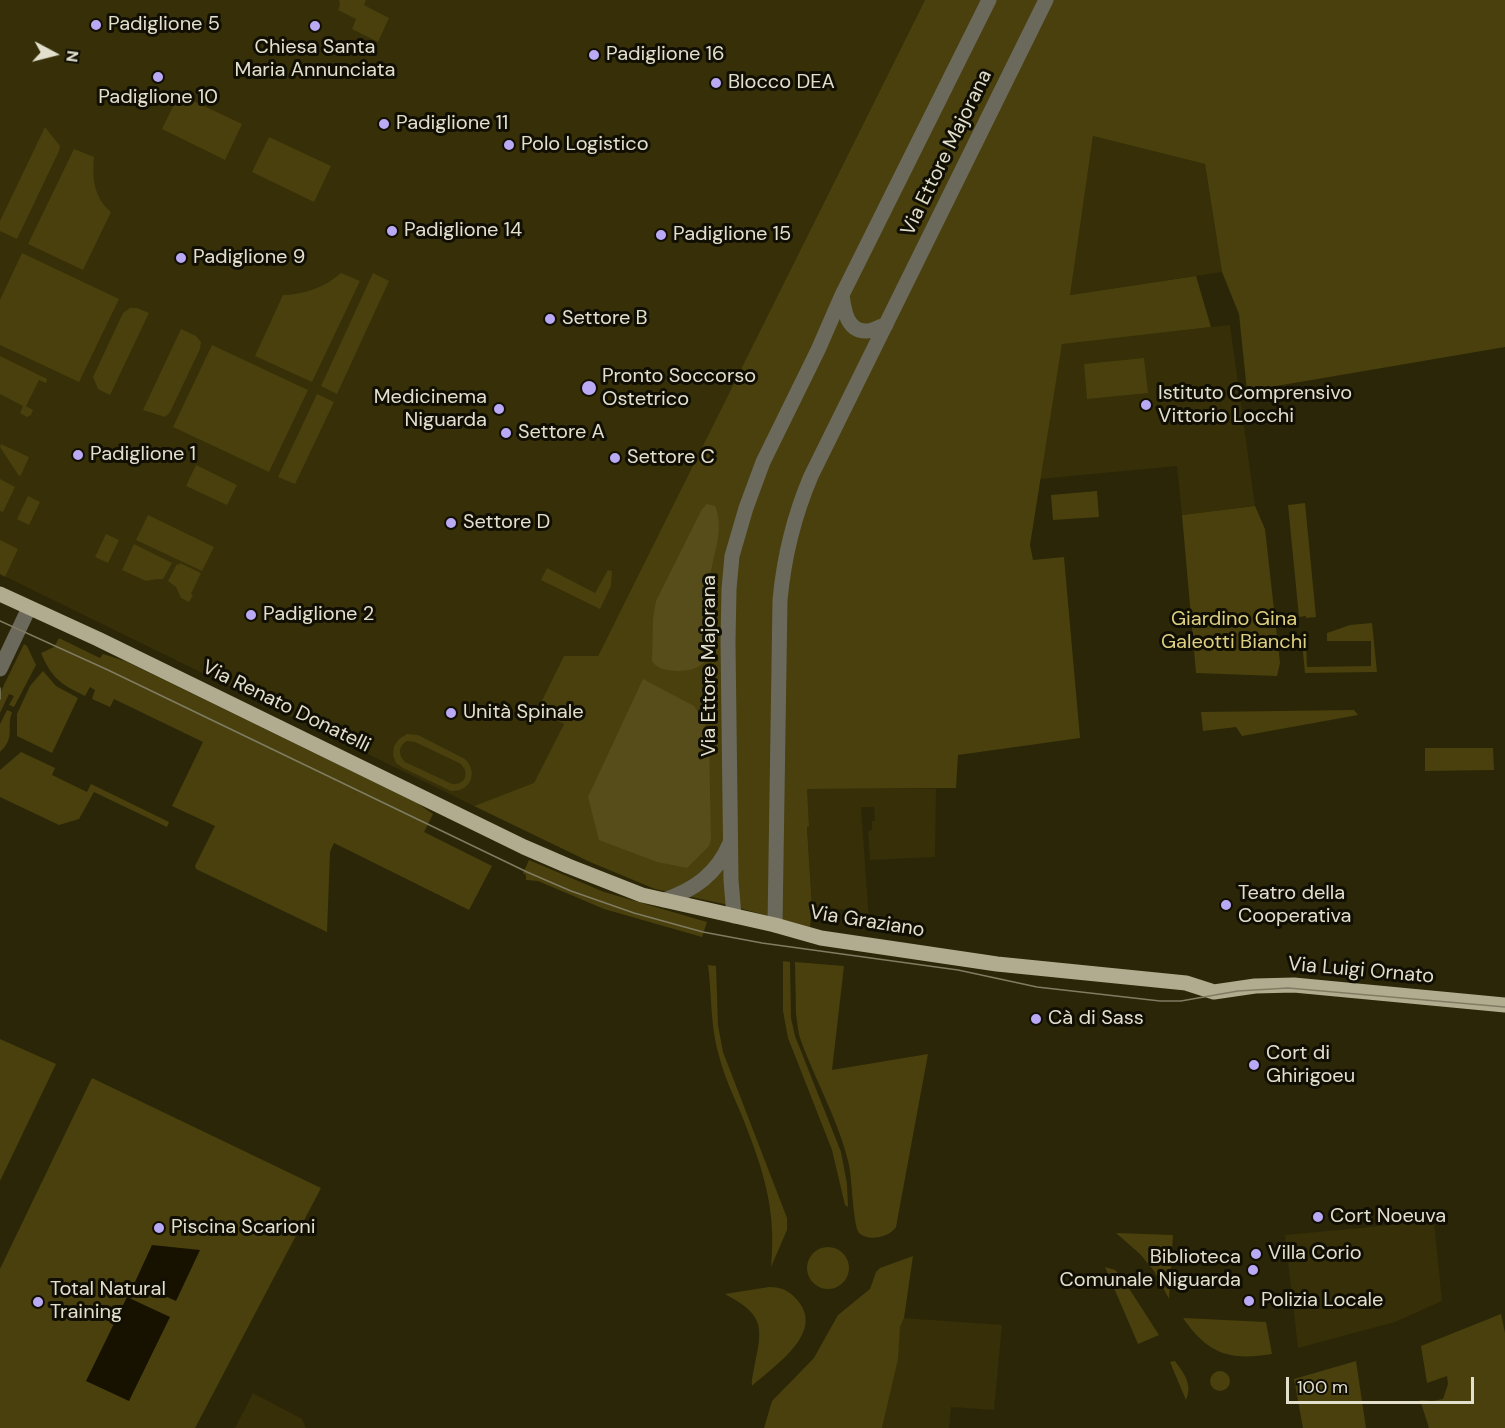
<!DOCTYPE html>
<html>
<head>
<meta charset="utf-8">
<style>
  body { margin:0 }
  #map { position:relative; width:1505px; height:1428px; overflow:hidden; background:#2b2607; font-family:"DM Sans",sans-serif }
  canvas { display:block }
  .north { position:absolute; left:24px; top:24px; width:60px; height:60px; -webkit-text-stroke:4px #110f04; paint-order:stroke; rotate:97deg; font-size:16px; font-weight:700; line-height:24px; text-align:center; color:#e2dfcd }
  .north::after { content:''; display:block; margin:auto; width:21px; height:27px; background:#e2dfcd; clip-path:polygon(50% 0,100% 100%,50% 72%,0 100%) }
  .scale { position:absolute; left:1286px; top:1377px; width:188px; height:27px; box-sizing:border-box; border:3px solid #e2dfcd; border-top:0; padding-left:8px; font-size:18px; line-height:21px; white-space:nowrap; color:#e2dfcd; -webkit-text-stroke:4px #110f04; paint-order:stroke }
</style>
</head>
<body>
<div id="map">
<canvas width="1505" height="1428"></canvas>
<div class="north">N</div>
<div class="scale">100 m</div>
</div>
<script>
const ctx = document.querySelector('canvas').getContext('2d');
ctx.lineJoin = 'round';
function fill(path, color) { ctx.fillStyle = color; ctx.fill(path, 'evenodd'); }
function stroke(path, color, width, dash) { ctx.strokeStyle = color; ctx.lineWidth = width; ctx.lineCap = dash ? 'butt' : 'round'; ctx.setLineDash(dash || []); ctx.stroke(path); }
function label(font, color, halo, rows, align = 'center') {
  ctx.font = font + ' "DM Sans",sans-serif'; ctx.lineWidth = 6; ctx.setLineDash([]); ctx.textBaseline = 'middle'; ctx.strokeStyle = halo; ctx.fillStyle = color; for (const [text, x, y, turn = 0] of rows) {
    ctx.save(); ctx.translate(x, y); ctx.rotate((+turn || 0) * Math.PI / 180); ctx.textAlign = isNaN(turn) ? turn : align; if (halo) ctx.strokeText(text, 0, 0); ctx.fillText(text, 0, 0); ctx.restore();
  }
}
const built = new Path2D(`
  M0 0H925L534 784 474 806 0 574Z
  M1093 136 1205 164 1222 272 1069 295Z
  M1230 325 1255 506 1182 515 1177 466 1040 479 1062 343Z
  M806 789H936L935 857 870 860 868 832 872 829V821H875L874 807H861L869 920H856L854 910 812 908 807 826 809 825Z
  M1434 1221 1442 1301 1395 1322 1298 1348 1285 1235Z
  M904 1318 1002 1325 994 1410 951 1407 949 1428H882L897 1359 900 1327Z
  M253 1393 302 1419 306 1428H235Z`);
const green = new Path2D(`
  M339 0H366L364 5 389 18 378 42 352 29 356 19 338 10 340 5Z
  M925 0H1505V347L1247 391 1239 314 1222 272 1205 164 1093 136 1070 295 1196 276 1211 327 1062 344 1030 545 1033 560 1064 557 1080 738 958 755 956 788 807 789 809 826 807 827 812 908 810 927 724 904 655 889 590 862 474 806 534 783 564 724 537 711 564 656H598Z
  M179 94 242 124 225 160 162 129Z
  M45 127 60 146 59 151 17 239 0 231V221Z
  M269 137 331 166 314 202 252 172Z
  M74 149 94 157C92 178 94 198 111 212L83 270 28 244Z
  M22 253 119 299 79 382 0 345V300Z
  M341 273 360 281 312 382 255 356 283 295C306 294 323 288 341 273Z
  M373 273 389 281 337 394 321 386Z
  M130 308H137L149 313 110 395 98 389 93 377 123 313Z
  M181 329 196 336 201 342 200 349 170 412 165 417 143 410Z
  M212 345 308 390 269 472 173 427Z
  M0 356 47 379 46 383 39 380 26 406 33 410 31 415 27 417 20 413 23 406 0 394Z
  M1144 358 1148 393 1087 399 1084 364Z
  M317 394 334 402 295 484 278 477Z
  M1 444 29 457 21 475 19 476 0 447Z
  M196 465 237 485 227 505 186 486Z
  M0 479 15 487 3 512 0 511Z
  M1097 491 1099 517 1053 520 1051 495Z
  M28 496 40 502 29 525 17 519Z
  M1305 503 1316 617 1306 618V616L1299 617 1288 505Z
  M1255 506 1265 529 1280 663 1277 676 1196 673 1182 515Z
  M148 515 214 547 202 571 136 540Z
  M106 534 119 540 108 563 95 557Z
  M0 540 18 549 5 577 0 574Z
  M134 544 172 563 163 579H157L146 581 122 570Z
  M180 563 201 573 191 594 193 595 189 602 181 598 176 587 168 581 177 564 179 565Z
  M547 568 595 593 608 570 612 571 611 586 600 609 541 580Z
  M1372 623 1377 672 1305 673 1302 642H1306L1307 667 1371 666V641H1327V633L1350 625Z
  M59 638 100 658 103 654 125 661 417 803 433 814 424 832 492 866 469 910 334 843 330 852 327 932 196 869 195 866 215 826 172 806 203 742 114 699 110 707 92 699 95 690 90 687 85 696C61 684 52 679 41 653L54 647Z
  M24 644 27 646 36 665 14 707 9 705 14 696 9 694 0 713V693Z
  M43 671 56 686 78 698 52 753 17 736V714L30 686Z
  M7 710 12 712C6 728 16 737 0 752V724Z
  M1354 710 1358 715 1242 736 1236 727 1203 731 1201 712Z
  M407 734 418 735 465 759C479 773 470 792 451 791L403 768 396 763 393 755 394 746 399 739ZM407 741 415 742 461 764 465 770C467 779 462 785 452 784L405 762C398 755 398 746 407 741Z
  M1425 748H1493L1494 770 1425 771Z
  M21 752 55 768 52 775 87 792 91 784 169 822 167 827 94 792 79 819 59 825 0 797V770Z
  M529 860 604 892 707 922 702 937 604 909 538 881 526 880V875L523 873Z
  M783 961 790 962 791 1018 795 1036 841 1152 847 1184 848 1207 845 1205 832 1150 788 1038 783 1011Z
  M795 962 844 966 832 1070 928 1054 896 1227C890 1237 868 1242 859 1233 853 1226 852 1178 849 1165 839 1120 814 1079 799 1035L796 1014Z
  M708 965 716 966 718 1025 723 1052 787 1218V1230L771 1267C777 1207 762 1166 740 1111 732 1093 724 1075 719 1056 710 1025 712 996 708 965Z
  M0 1039 56 1064 0 1181Z
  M92 1078 321 1188 195 1428H0V1269Z
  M1116 1233 1173 1235 1169 1299 1154 1271 1140 1254Z
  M807 1268a21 21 0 1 1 42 0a21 21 0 1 1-42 0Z
  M913 1256 904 1318 900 1327 898 1359 882 1428H764L772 1401 814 1358 838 1315 870 1289 876 1272 880 1268Z
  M1105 1267 1115 1270 1121 1276 1159 1335 1138 1344Z
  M769 1287C782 1287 790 1291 798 1301 825 1333 774 1366 752 1386 751 1380 754 1370 755 1363 764 1323 761 1314 725 1294Z
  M1501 1314 1505 1333V1428H1429L1420 1400 1432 1401 1443 1399 1448 1384 1447 1376 1427 1383 1421 1346Z
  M1183 1318 1266 1322 1272 1354C1229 1361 1208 1354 1183 1318Z
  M1175 1361C1184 1374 1193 1384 1186 1400L1170 1362Z
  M1356 1361 1366 1428H1303L1294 1379Z
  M1210 1381a10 10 0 1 1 20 0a10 10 0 1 1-20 0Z`);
const forest = new Path2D(`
  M707 504 715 506C725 529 713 554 710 578 709 592 709 606 710 620 710 632 713 649 706 660 700 669 686 671 676 671 667 670 657 669 652 661L653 619 656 601 702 509Z
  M643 679 694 706 704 721 709 743 711 839 709 846 687 868 657 862 599 840 588 797Z`);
const water = new Path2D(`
  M152 1245 200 1250 176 1301 135 1282Z
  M127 1297 170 1317 129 1401 86 1381Z`);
const minor = new Path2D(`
  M842 295C844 310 847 332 867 331 873 331 880 326 886 325
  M0 669 29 608
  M664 900C694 890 717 874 730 843
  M734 916 731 880 728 642 729 589 732 556 746 508 763 462 818 350 842 295 989 0
  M775 925 780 600C784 557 794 516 811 476L1046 0`);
const major = new Path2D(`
  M0 594 98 639 524 847 568 866 642 895 775 925 821 938 997 964 1186 983 1214 992 1255 986 1294 985 1505 1005`);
const tram = new Path2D(`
  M0 621 108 670 527 872 571 891 634 913 703 932 762 943 958 970 1037 987 1160 1001H1181L1238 991 1288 988 1505 1007
  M0 688V699`);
const markers = [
  [96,25,6,"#baaaf6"],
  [315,26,6,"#baaaf6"],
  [594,55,6,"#baaaf6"],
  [158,77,6,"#baaaf6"],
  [716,83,6,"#baaaf6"],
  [384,124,6,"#baaaf6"],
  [509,145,6,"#baaaf6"],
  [392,231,6,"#baaaf6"],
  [661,235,6,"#baaaf6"],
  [181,258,6,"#baaaf6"],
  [550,319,6,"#baaaf6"],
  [589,388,8,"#baaaf6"],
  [1146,405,6,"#baaaf6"],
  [499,409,6,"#baaaf6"],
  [506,433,6,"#baaaf6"],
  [78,455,6,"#baaaf6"],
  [615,458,6,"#baaaf6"],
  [451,523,6,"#baaaf6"],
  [251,615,6,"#baaaf6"],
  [451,713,6,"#baaaf6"],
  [1226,905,6,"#baaaf6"],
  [1036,1019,6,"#baaaf6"],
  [1254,1065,6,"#baaaf6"],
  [1318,1217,6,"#baaaf6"],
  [159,1228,6,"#baaaf6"],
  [1256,1254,6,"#baaaf6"],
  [1253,1270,6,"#baaaf6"],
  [1249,1301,6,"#baaaf6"],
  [38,1302,6,"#baaaf6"]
];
const poiNames = [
  ["Padiglione 5",108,25],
  ["Chiesa Santa",315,48,"center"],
  ["Maria Annunciata",315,71,"center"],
  ["Padiglione 16",606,55],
  ["Blocco DEA",728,83],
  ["Padiglione 10",158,98,"center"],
  ["Padiglione 11",396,124],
  ["Polo Logistico",521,145],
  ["Padiglione 14",404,231],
  ["Padiglione 15",673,235],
  ["Padiglione 9",193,258],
  ["Settore B",562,319],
  ["Pronto Soccorso",602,377],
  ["Ostetrico",602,400],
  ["Istituto Comprensivo",1158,394],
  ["Vittorio Locchi",1158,417],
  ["Medicinema",487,398,"right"],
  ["Niguarda",487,421,"right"],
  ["Settore A",518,433],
  ["Padiglione 1",90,455],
  ["Settore C",627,458],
  ["Settore D",463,523],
  ["Padiglione 2",263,615],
  ["Unità Spinale",463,713],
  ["Teatro della",1238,894],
  ["Cooperativa",1238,917],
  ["Cà di Sass",1048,1019],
  ["Cort di",1266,1054],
  ["Ghirigoeu",1266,1077],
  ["Cort Noeuva",1330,1217],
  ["Piscina Scarioni",171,1228],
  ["Villa Corio",1268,1254],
  ["Biblioteca",1241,1258,"right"],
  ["Comunale Niguarda",1241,1281,"right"],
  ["Total Natural",50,1290],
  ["Training",50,1313],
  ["Polizia Locale",1261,1301]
];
const streetNames = [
  ["Via Ettore Majorana",947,153,-64],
  ["Via Ettore Majorana",710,666,-90],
  ["Via Renato Donatelli",286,707,26],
  ["Via Graziano",867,922,9],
  ["Via Luigi Ornato",1361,971,5]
];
const parkNames = [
  ["Giardino Gina",1234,620],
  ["Galeotti Bianchi",1234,643]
];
fill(built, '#362f07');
fill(green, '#49400d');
fill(forest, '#564d1a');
fill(water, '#171200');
stroke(minor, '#6b695b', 15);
stroke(major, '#b1ac8f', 15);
stroke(tram, '#807c63', 1.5);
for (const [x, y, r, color] of markers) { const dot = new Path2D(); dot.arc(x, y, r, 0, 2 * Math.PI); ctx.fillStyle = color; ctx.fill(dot); stroke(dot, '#110f04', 2); }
label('20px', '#e2dfcd', '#110f04', poiNames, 'left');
label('20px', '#e2dfcd', '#110f04', streetNames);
label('20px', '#ded081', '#110f04', parkNames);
</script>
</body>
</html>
